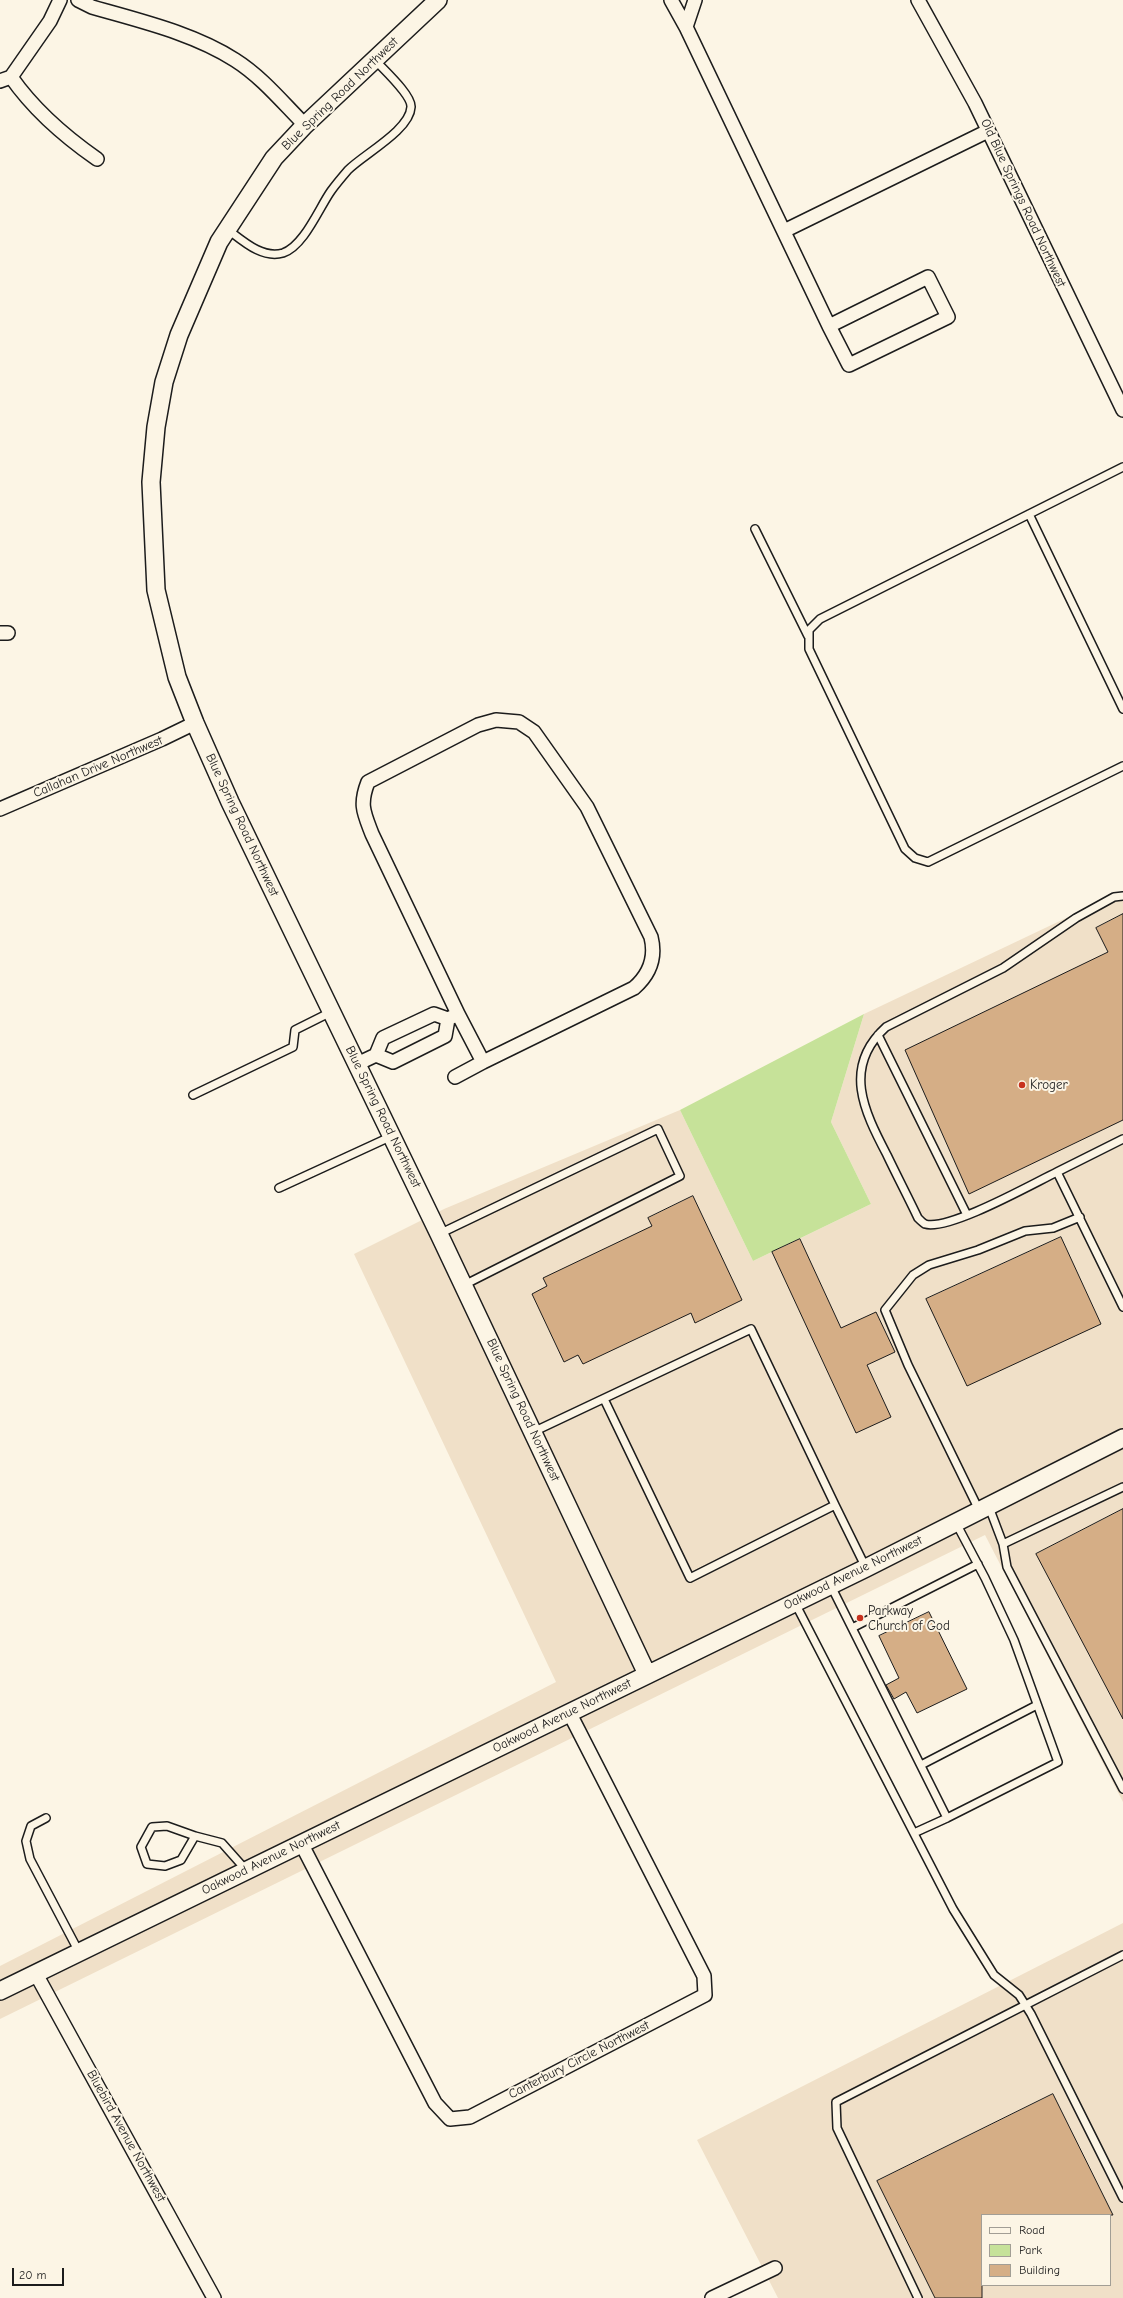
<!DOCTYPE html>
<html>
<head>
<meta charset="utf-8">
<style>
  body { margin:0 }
  #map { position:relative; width:1123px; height:2298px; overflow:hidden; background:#fcf5e5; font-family:"Comic Neue",sans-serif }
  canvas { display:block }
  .legend { position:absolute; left:981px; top:2214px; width:130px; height:72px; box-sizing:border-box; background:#fcf5e5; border:1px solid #a29e95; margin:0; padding:5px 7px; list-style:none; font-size:12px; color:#1c1c1c }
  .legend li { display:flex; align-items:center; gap:8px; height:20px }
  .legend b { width:20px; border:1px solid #a29e95 }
  .scale { position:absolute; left:12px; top:2268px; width:52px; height:18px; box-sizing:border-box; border:2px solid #1c1c1c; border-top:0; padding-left:5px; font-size:12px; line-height:14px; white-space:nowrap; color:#1c1c1c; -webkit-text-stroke:3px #fcf5e5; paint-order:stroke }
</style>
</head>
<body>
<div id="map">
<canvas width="1123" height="2298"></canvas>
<ul class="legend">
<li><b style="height:5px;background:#fcf5e5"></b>Road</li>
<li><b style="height:11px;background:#c6e299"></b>Park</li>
<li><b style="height:11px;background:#d5ae86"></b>Building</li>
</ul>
<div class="scale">20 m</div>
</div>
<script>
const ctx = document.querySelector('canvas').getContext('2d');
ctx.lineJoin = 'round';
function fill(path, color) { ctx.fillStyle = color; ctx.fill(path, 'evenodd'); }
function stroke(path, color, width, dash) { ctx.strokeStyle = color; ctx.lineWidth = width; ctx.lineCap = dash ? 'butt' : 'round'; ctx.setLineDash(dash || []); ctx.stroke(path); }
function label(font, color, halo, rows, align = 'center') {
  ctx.font = font + ' "Comic Neue",sans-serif'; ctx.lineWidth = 4; ctx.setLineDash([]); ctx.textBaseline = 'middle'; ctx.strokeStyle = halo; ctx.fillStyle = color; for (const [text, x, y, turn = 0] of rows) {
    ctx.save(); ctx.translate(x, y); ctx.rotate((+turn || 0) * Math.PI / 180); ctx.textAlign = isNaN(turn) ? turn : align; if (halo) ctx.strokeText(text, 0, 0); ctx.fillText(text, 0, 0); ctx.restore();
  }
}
const built = new Path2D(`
  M1123 891V1802L985 1535 0 2019V1966L556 1682 354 1254 444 1209 680 1110 753 1261 871 1204 831 1122 864 1014Z
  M1123 1923V2298H778L697 2140ZM982 2215H1110V2285H982Z`);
const green = new Path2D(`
  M864 1014 831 1122 871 1204 753 1261 680 1110Z`);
const building = new Path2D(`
  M1123 914V1120L969 1194 905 1050 1108 952 1096 928Z
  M693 1196 742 1300 695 1323 691 1313 583 1364 578 1355 564 1362 532 1294 547 1286 543 1278 652 1226 648 1218Z
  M1061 1237 1101 1324 967 1386 926 1299Z
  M800 1239 841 1328 876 1312 895 1352 867 1365 891 1417 856 1433 772 1252Z
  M1123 1509V1719L1036 1554Z
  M929 1612 967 1689 917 1713 906 1692 894 1699 886 1685 899 1678 879 1636Z
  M1053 2094 1113 2215H982V2298H935L877 2181Z`);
const service = new Path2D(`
  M227 229C243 241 262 259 283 253 304 246 319 208 331 191 336 184 342 177 348 170 364 154 410 130 411 107 412 95 383 69 375 60
  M1123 467 820 619 809 630V649L905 849 915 858 928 862 1123 766
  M1029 514 1123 709
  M755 529 808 636
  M878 1035 967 1215
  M193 1095 293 1047 295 1030 331 1012
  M1123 1139 1057 1172 1123 1307
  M1057 1172C1032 1184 949 1231 925 1224 923 1223 920 1220 918 1218 908 1197 897 1176 887 1155 864 1111 842 1067 886 1027L1003 968 1076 918 1114 897 1123 896
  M279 1188 392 1136
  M439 1234 658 1129 680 1176 464 1285
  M533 1432 751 1329 835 1505 690 1578 604 1399
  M835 1505 866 1568
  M989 1507 1003 1544 1007 1567 1123 1789
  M979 1510 908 1365 885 1310 913 1275 929 1265 978 1250 1025 1231 1053 1228 1080 1217
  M1003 1544 1123 1487
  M830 1584 947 1818 1058 1762 1014 1640 985 1578 956 1523
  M795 1603 953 1909 994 1975 1019 1995 1031 2014 1123 2198
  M852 1628 978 1564
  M921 1765 1037 1705
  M46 1818 31 1826 26 1841 30 1859 79 1952
  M167 1826 195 1836 181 1860 165 1866 147 1864 141 1847 152 1827Z
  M914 1833 947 1818
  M195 1836 222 1843 246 1870
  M918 2298 837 2128 836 2102 1123 1955`);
const minor = new Path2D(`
  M78 0 92 7C140 21 193 33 235 60 262 77 283 103 305 125
  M671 0 686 27 829 326 849 365 948 317 928 277 829 326
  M918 0 975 103 1123 410
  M686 27 695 0
  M11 77C34 110 64 136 97 159
  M0 81 11 77 50 21 60 0
  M784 231 988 131
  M0 633H8
  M0 809 162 739 195 723
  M448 1019 458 1014 372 834C364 813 359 805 368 782L478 725 496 720 519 722 534 732 587 807 651 937C656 957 650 974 634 988L483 1062 458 1014
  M357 1064 376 1055 383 1038 434 1014 448 1019 445 1036 393 1062 376 1055
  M455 1077 483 1062
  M301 1843 435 2103 450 2119 470 2117 705 1995 704 1976 569 1712
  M36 1974 214 2298
  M712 2298 775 2268`);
const tertiary = new Path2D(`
  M438 0 305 125 274 158 219 242 179 335 164 382 156 427 151 482 156 590 177 677 195 723 230 802 439 1234 647 1674
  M0 1991 866 1568 1123 1438`);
const markers = [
  [1022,1085,4,"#c8321e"],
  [860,1618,4,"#c8321e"]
];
const streetNames = [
  ["Blue Spring Road Northwest",340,94,-44],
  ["Old Blue Springs Road Northwest",1023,203,65],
  ["Callahan Drive Northwest",98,767,-23],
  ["Blue Spring Road Northwest",242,825,65],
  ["Blue Spring Road Northwest",383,1117,64],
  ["Blue Spring Road Northwest",523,1410,65],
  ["Oakwood Avenue Northwest",853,1573,-26],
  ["Oakwood Avenue Northwest",562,1716,-26],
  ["Oakwood Avenue Northwest",271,1858,-26],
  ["Canterbury Circle Northwest",579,2060,-27],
  ["Bluebird Avenue Northwest",126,2136,61]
];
const poiNames = [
  ["Kroger",1030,1085],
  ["Parkway",868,1611],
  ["Church of God",868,1626]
];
fill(built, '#f0e0c8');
fill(green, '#c6e299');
fill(building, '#d5ae86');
stroke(building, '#1c1c1c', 1);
stroke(service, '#1c1c1c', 10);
stroke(minor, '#1c1c1c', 16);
stroke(tertiary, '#1c1c1c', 20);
stroke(service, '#fcf5e5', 7);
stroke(minor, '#fcf5e5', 13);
stroke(tertiary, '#fcf5e5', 17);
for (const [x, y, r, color] of markers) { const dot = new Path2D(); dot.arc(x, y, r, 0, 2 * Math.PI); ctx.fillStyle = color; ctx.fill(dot); stroke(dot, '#fcf5e5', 1.5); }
label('13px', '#1c1c1c', '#fcf5e5', streetNames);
label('13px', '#1c1c1c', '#fcf5e5', poiNames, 'left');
</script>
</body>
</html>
